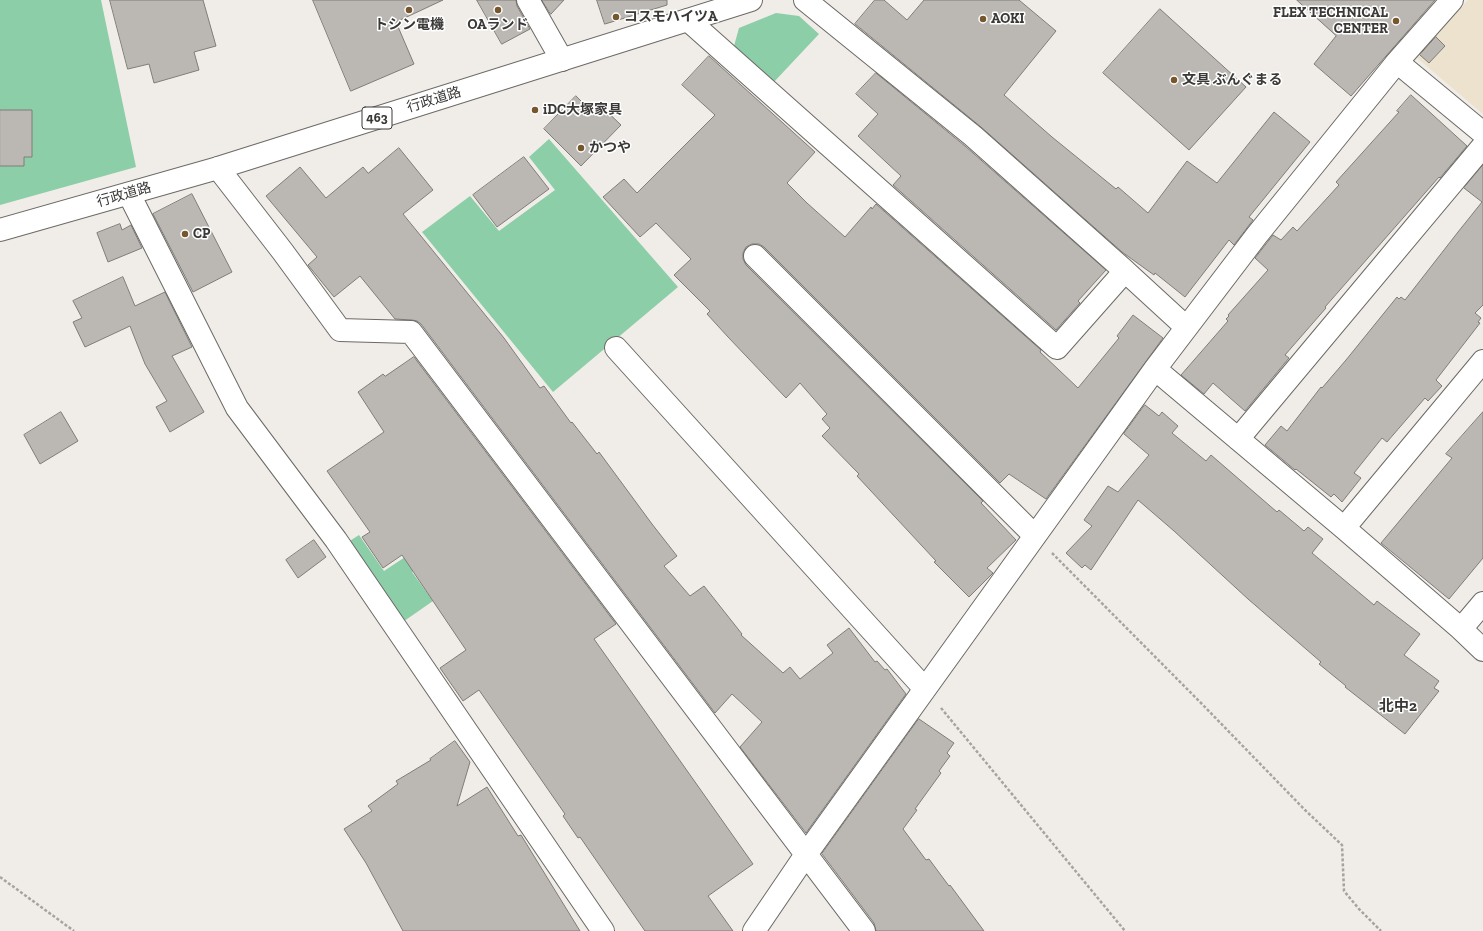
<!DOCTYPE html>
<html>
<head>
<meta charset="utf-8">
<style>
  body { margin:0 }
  canvas { display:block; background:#f0ece8 }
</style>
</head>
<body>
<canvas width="1483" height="931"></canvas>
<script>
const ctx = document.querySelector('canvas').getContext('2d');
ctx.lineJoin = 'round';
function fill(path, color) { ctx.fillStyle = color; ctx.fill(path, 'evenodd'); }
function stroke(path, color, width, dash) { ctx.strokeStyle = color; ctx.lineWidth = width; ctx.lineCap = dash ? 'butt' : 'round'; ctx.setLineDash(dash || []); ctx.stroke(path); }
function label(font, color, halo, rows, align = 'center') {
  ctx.font = font + ' "Zilla Slab","Noto Sans JP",serif'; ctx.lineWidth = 3; ctx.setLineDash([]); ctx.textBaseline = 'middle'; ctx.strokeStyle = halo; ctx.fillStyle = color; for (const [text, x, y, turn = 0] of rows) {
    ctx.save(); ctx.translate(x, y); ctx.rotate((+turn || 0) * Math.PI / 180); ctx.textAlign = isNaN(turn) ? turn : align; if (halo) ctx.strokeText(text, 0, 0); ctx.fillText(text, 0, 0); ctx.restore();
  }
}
const industrial = new Path2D(`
  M1468 0H1483V114L1417 58Z`);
const green = new Path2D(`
  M0 0H101L136 167 0 205Z
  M776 13 799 16 819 34 773 83 734 46 739 28Z
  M549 139 678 287 553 392 422 232 470 196 499 231 555 190 529 157Z
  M449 528 457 541 412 572 433 601 397 626 342 546 359 535 384 571Z`);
const building = new Path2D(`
  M110 0H203L216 46 194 52 199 70 154 83 149 64 128 69Z
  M313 0H443L396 22 414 64 351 91Z
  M477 0H516L517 6 530 29 502 44Z
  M542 0H564L551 14Z
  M597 0H667V5L605 24Z
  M875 0H884L907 20 924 0H1019L1056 31 1004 95 1052 137 1116 189 1118 187 1148 213 1187 161 1217 183 1274 112 1310 142 1249 217 1253 220 1234 245 1229 240 1185 297 1155 273 1154 275 1122 252 981 127 855 24Z
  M1297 0H1435L1351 96 1314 64 1336 36Z
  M1160 9 1246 87 1189 150 1103 73Z
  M1436 37 1445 46 1429 63 1420 55Z
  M709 56 815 152 787 183 807 203 845 237 871 207 872 209 876 204 1041 350 1040 352 1078 388 1119 338 1117 336 1133 315 1163 338 1046 499 1009 474 1000 483 764 247 759 244H752L746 247 743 253V259L746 265 983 501 981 503 1016 540 987 568 993 573 969 597 934 562 936 561 857 476 859 474 822 436 830 428 822 419 827 414 800 383 786 398 728 337 707 314 710 311 674 275 691 259 656 223 640 237 603 197 624 179 637 193 715 115 682 85Z
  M876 73 965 146 1106 270 1078 301 1080 303 1056 330 893 185 901 176 858 136 878 114 856 94Z
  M1411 95 1467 146 1440 178 1439 177 1325 307 1326 308 1285 355 1289 358 1245 411 1213 383 1204 394 1181 375 1228 321 1226 319 1229 316 1228 315 1268 270 1255 258 1273 235 1281 240 1293 227 1297 231 1339 185 1336 182 1399 112 1397 111Z
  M576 96 589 109 597 102 621 125 581 166 544 129Z
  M0 110H32V157H24V166H0Z
  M399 148 433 190 403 214 504 338 540 388 544 386 571 423 572 422 597 454 599 452 652 524 677 556 664 566 690 596 704 586 742 634 741 635 783 673 790 667 800 679 833 653 827 645 849 628 875 662 877 661 885 670 887 669 906 694 806 833 740 747 762 722 732 694 715 713 421 324 417 321 412 320 395 319 360 276 334 297 308 265 317 257 266 196 300 167 326 198 363 167 368 173Z
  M524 157 549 189 497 227 473 195Z
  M1483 165V305L1475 313 1481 318 1478 322 1480 323 1436 380 1442 386 1428 401 1425 398 1387 442 1382 438 1354 473 1361 478 1342 502 1334 494 1331 497 1296 469 1295 470 1265 445 1281 426 1287 431 1321 387 1322 388 1346 360 1397 297 1399 299 1401 297 1405 300 1458 232 1482 202 1464 188Z
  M192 194 232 272 193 292 153 214Z
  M120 224 122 230 131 225 142 248 108 262 97 233Z
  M123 277 135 306 165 292 192 347 172 356 204 412 170 432 156 407 167 401 145 364 130 326 85 347 73 322 82 318 73 301Z
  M414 357 616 624 594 639 753 864 708 896 733 931H645L580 837 578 838 563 816 565 814 479 690 463 701 440 668 466 650 402 555 383 568 362 537 370 532 327 471 384 432 358 392 383 374 385 376Z
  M1145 405 1159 416 1162 412 1178 426 1172 433 1206 461 1211 455 1277 512 1279 510 1304 531 1308 527 1323 539 1312 553 1374 605 1377 601 1420 634 1404 655 1439 681 1434 688 1439 691 1405 734 1345 687 1346 686 1319 664 1321 662 1248 599 1174 531 1138 500 1091 570 1085 565 1082 568 1066 553 1092 526 1084 520 1108 486 1118 492 1149 455 1124 434Z
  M61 412 78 441 40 464 24 435Z
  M1483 412V558L1449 599 1381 543 1452 458 1446 454Z
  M314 540 326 557 298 578 286 560Z
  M919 719 954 743 947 753 950 756 939 771 941 773 915 809 917 810 903 829 926 860 929 859 949 886 950 885 984 931H876L874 923 822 854Z
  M455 741 470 762 457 806 487 787 518 836 521 835 580 931H403L366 863 344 829 372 811 368 806 398 784 396 781 431 760 430 759Z`);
const path = new Path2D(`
  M1052 553 1201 703 1305 810 1342 845 1344 891 1359 909 1381 931
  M941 708 1125 931
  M0 877 74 931`);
const street = new Path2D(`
  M528 0 562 60
  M688 20 1057 348 1125 271 973 136 805 0
  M1397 62 1483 133
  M218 168 283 252 340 330 411 332 864 931
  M129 194 237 408 336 540 603 931
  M755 256 1035 536
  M1125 271 1186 327
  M616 348 925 689
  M1155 369 1344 528 1461 629 1483 650
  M1238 439 1483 146
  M1344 528 1483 361
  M1461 629 1483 603
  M754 931 807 853 1155 369 1257 235 1397 62 1452 0`);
const highway = new Path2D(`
  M0 230 218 168 751 0`);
const markers = [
  [409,10,4,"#76562c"],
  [498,10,4,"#76562c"],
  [616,17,4,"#76562c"],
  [983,19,4,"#76562c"],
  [1396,21,4,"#76562c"],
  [1174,80,4,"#76562c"],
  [535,110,4,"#76562c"],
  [581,148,4,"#76562c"],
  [185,234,4,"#76562c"]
];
const shields = [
  [377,118,30]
];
const shieldNames = [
  ["463",377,118]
];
const poiNames = [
  ["FLEX TECHNICAL",1388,13,"right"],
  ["CENTER",1388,29,"right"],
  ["コスモハイツA",624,17],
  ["AOKI",991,19],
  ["トシン電機",409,25,"center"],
  ["OAランド",498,25,"center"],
  ["文具 ぶんぐまる",1182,80],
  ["iDC大塚家具",543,110],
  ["かつや",589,148],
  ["CP",193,234]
];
const streetNames = [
  ["行政道路",434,100,-17],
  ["行政道路",124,195,-16]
];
const neighbourhoodNames = [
  ["北中2",1398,707]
];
fill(industrial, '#ece2cd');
fill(green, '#8ccea7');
fill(building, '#bbb8b4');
stroke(building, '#807d79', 1);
stroke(street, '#6c6a66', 24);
stroke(highway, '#6c6a66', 24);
stroke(path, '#a6a3a0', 2.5, [3, 2]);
stroke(street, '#fff', 22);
stroke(highway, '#fff', 22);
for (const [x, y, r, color] of markers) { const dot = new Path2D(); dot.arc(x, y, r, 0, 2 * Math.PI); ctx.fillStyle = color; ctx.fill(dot); stroke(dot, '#fff', 1.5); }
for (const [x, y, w] of shields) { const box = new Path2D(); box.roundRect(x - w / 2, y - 11, w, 22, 3); ctx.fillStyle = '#fff'; ctx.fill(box); stroke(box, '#3a3937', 1); }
label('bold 13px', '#3a3937', null, shieldNames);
label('bold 14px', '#3a3937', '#fff', poiNames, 'left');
label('14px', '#3a3937', '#fff', streetNames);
label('bold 15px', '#3a3937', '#fff', neighbourhoodNames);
</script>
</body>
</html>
